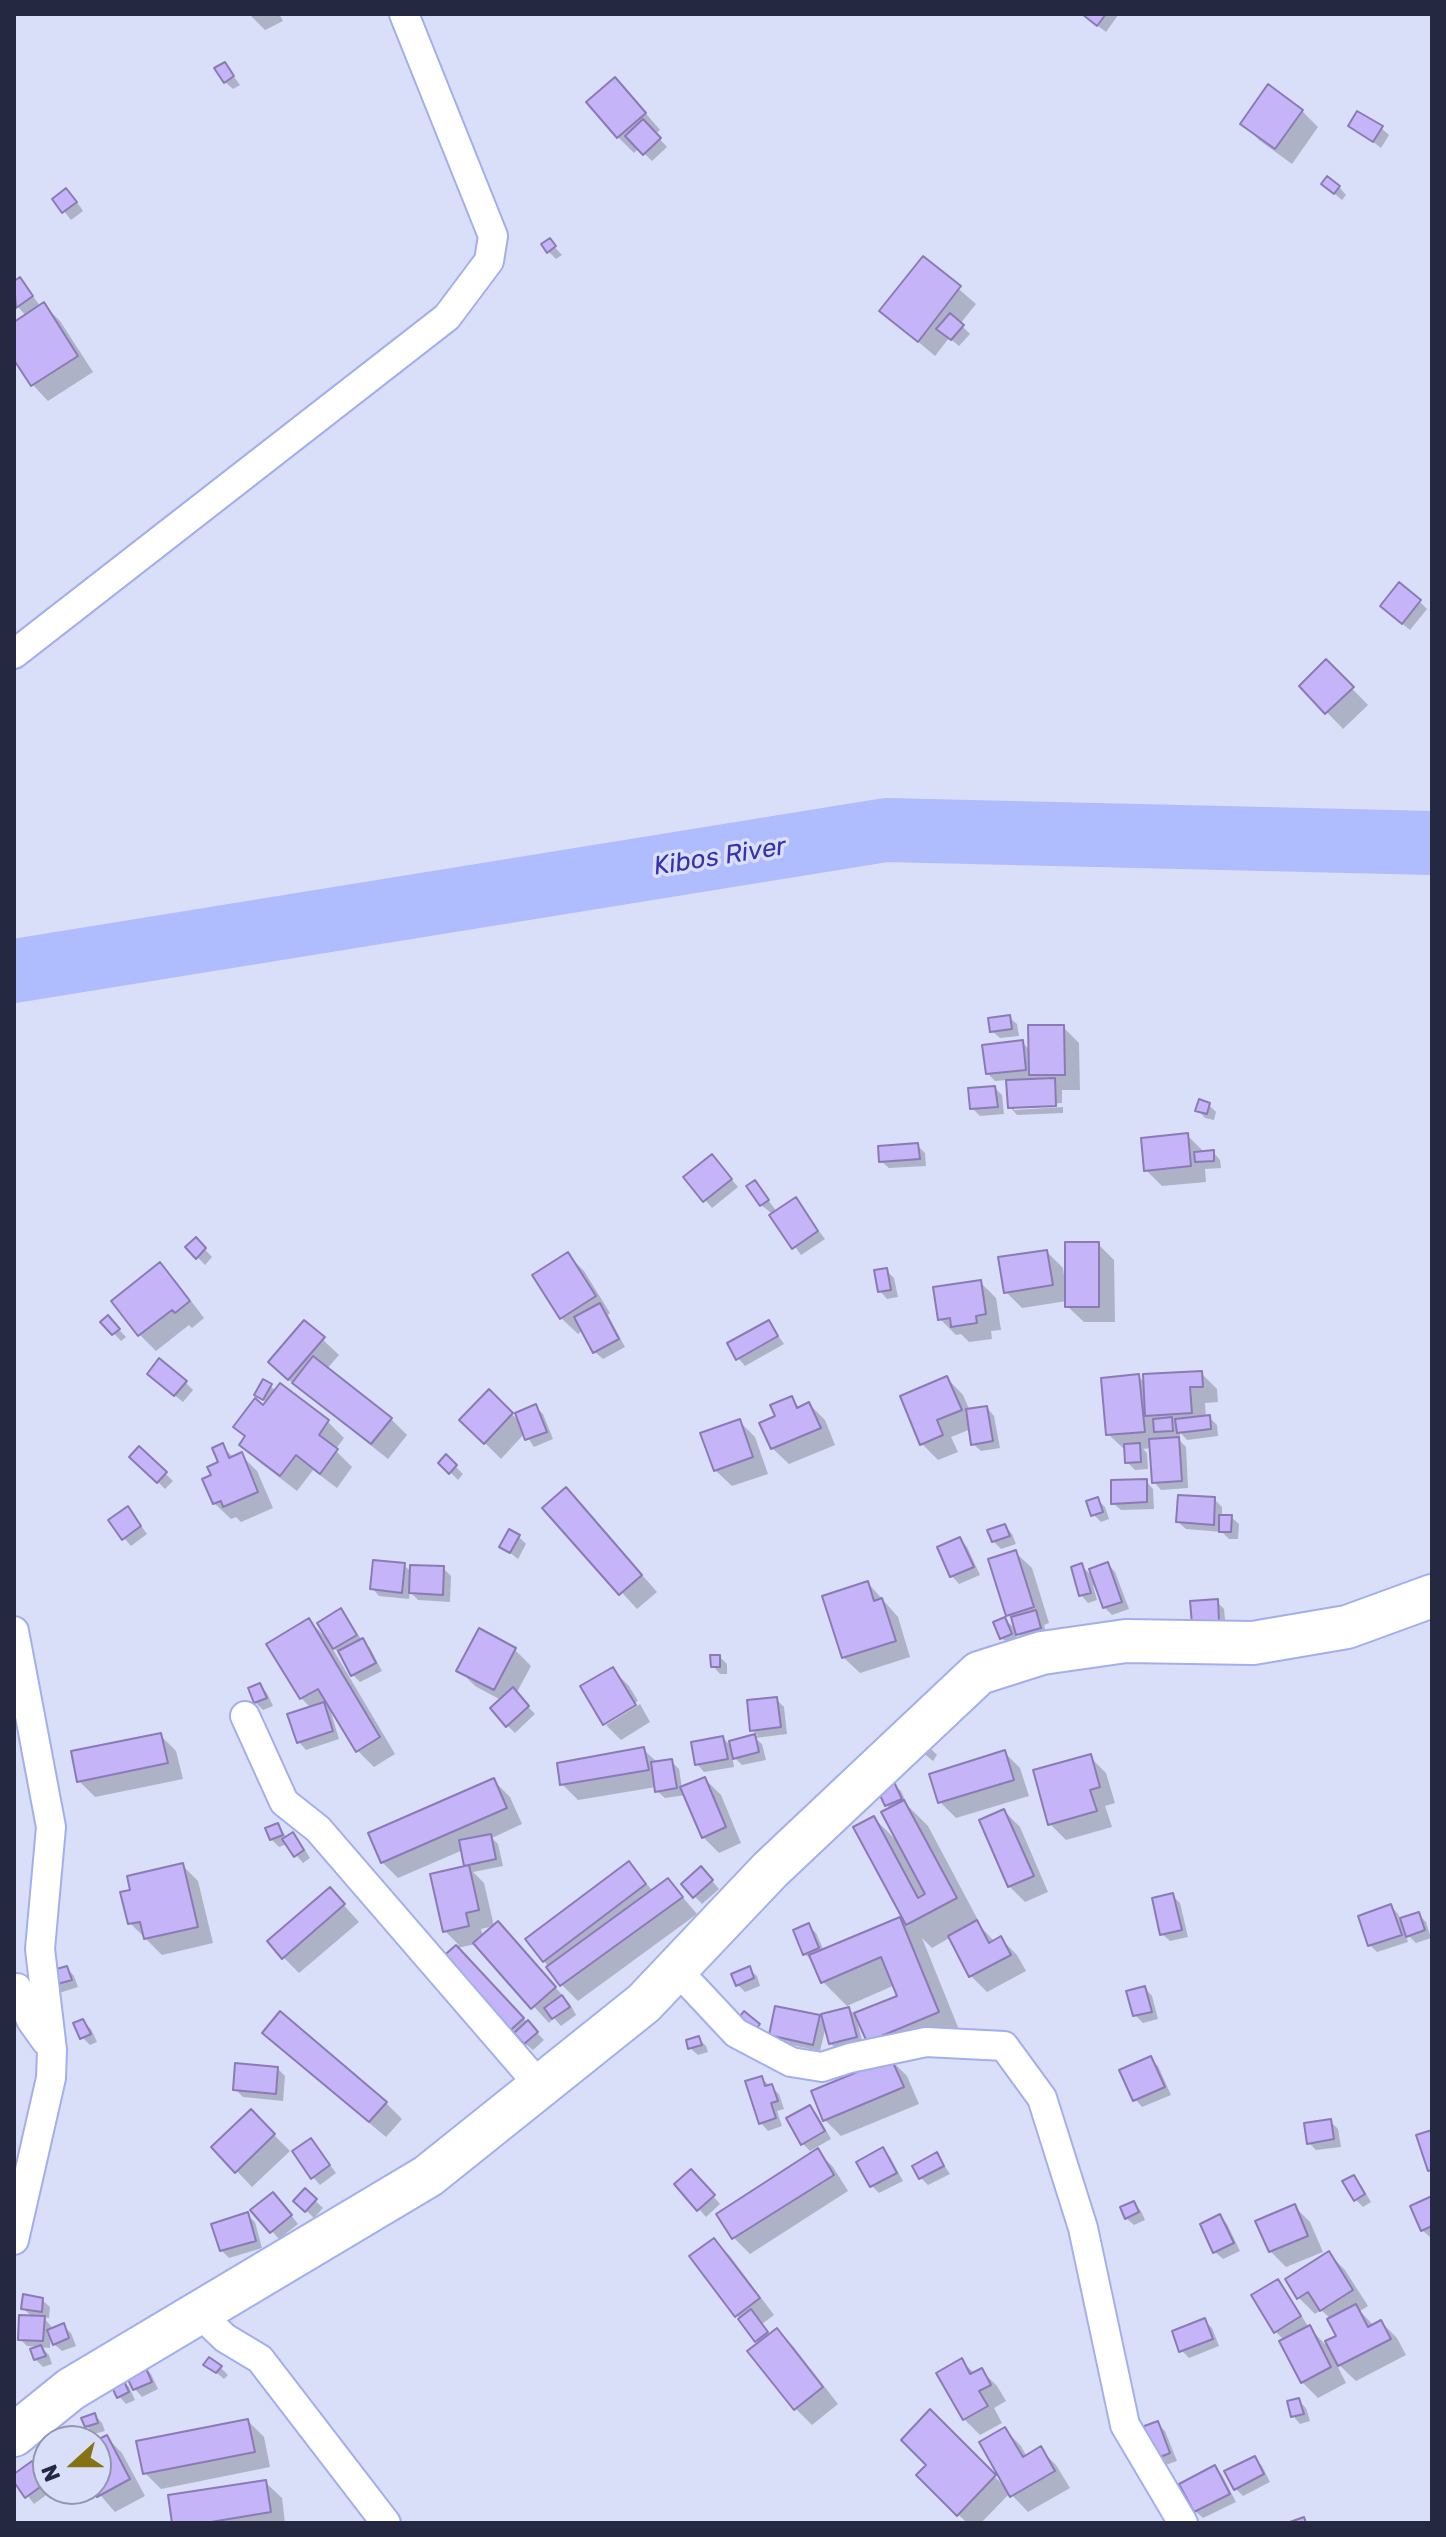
<!DOCTYPE html>
<html>
<head>
<meta charset="utf-8">
<style>
  body { margin:0 }
  #map { position:relative; width:1446px; height:2537px; overflow:hidden; background:#d9dff8; font-family:Rubik,sans-serif }
  canvas { display:block }
  .frame { position:absolute; inset:0; border:16px solid #242840; pointer-events:none }
  .north { position:absolute; left:32px; top:2425px; width:80px; height:80px; box-sizing:border-box; background:#d9dff8; border:2px solid #9196ae; border-radius:50%; rotate:249deg; font-size:22px; font-weight:700; line-height:32px; text-align:center; color:#242840 }
  .north::after { content:''; display:block; margin:auto; width:28px; height:36px; background:#867214; clip-path:polygon(50% 0,100% 100%,50% 72%,0 100%) }
</style>
</head>
<body>
<div id="map">
<canvas width="1446" height="2537"></canvas>
<div class="frame"></div>
<div class="north">N</div>
</div>
<script>
const ctx = document.querySelector('canvas').getContext('2d');
ctx.lineJoin = 'round';
function fill(path, color) { ctx.fillStyle = color; ctx.fill(path, 'evenodd'); }
function stroke(path, color, width, dash) { ctx.strokeStyle = color; ctx.lineWidth = width; ctx.lineCap = dash ? 'butt' : 'round'; ctx.setLineDash(dash || []); ctx.stroke(path); }
function label(font, color, halo, rows, align = 'center') {
  ctx.font = font + ' Rubik,sans-serif'; ctx.lineWidth = 7; ctx.setLineDash([]); ctx.textBaseline = 'middle'; ctx.strokeStyle = halo; ctx.fillStyle = color; for (const [text, x, y, turn = 0] of rows) {
    ctx.save(); ctx.translate(x, y); ctx.rotate((+turn || 0) * Math.PI / 180); ctx.textAlign = isNaN(turn) ? turn : align; if (halo) ctx.strokeText(text, 0, 0); ctx.fillText(text, 0, 0); ctx.restore();
  }
}
const shadow = new Path2D(`
  M249 14H279L283 21 265 30Z
  M1082 14H1119L1106 32Z
  M225 64 240 85 233 89 225 82Z
  M631 96 660 130 655 134 667 147 652 161 639 148 634 153 618 137Z
  M1302 111 1318 127 1292 164 1259 140 1243 123Z
  M1351 125 1381 128 1389 135 1381 148Z
  M1323 184 1339 187 1346 195 1342 200Z
  M74 198 83 211 71 220 55 200Z
  M549 241 562 255 556 259 549 252Z
  M923 258 976 304 960 324 970 334 959 346 949 338 935 356 882 311Z
  M20 279 41 307 44 305 60 321 93 372 48 401 32 384 14 356V324L26 316 14 302V283Z
  M1420 602 1427 609 1410 630 1390 614Z
  M1326 662 1368 705 1343 729 1302 686Z
  M1009 1017 1017 1024 1019 1036 1000 1038 992 1031Z
  M1063 1027 1079 1043 1080 1090H1062V1103L1014 1106V1110L1063 1107V1113L1017 1115 1010 1107 1008 1080 995 1081 987 1073 1022 1042 1031 1051Z
  M995 1088 1002 1095 1004 1114 980 1116 972 1108Z
  M1209 1105 1216 1112 1214 1120 1205 1118 1198 1110Z
  M1187 1135 1203 1151 1213 1152 1220 1160 1221 1168 1205 1169 1206 1182 1162 1186 1146 1170Z
  M918 1146 925 1153 926 1166 889 1168 881 1161Z
  M719 1164 738 1187 712 1208 686 1177Z
  M755 1182 777 1212 795 1199 825 1239 801 1255 770 1212 761 1205Z
  M196 1240 212 1257 205 1265 188 1247Z
  M1098 1244 1114 1260 1115 1322H1084L1067 1306V1301L1022 1308 1006 1292 1047 1252 1063 1268 1065 1282H1067Z
  M568 1255 584 1271 610 1313 608 1315 625 1347 603 1359 595 1352 583 1330 578 1334 561 1318 534 1276Z
  M160 1265 176 1281 204 1318 192 1328 189 1325 156 1351 140 1335 114 1301Z
  M887 1271 894 1278 898 1297 887 1299 880 1291Z
  M980 1282 996 1298 1001 1330 991 1331 992 1339 969 1342 961 1334 956 1335 940 1319Z
  M108 1318 126 1337 121 1341 103 1322Z
  M304 1322 339 1355 327 1369 391 1419 407 1435 388 1459 286 1378Z
  M769 1322 784 1344 745 1366 738 1358Z
  M1201 1373 1217 1389 1218 1402 1205 1403 1206 1418 1209 1417 1217 1425 1218 1436 1187 1440 1180 1432V1438H1177L1186 1447 1188 1488 1161 1490 1154 1482 1151 1448 1143 1449 1147 1453 1148 1469 1135 1470 1127 1462 1125 1450 1108 1434 1138 1376 1146 1384Z
  M947 1378 963 1395 970 1411 987 1408 994 1416 1000 1448 981 1451 973 1444 971 1429 951 1437 958 1452 938 1460 922 1444Z
  M157 1381 185 1382 193 1390 183 1402Z
  M270 1386 276 1391 280 1386 328 1422 344 1438 335 1450 352 1467 337 1488 313 1470 297 1491 258 1461 241 1445 247 1438 236 1427 264 1408 267 1403 257 1394Z
  M489 1392 521 1423 536 1407 543 1414 553 1439 534 1447 525 1433 501 1459 462 1420Z
  M791 1399 800 1408 809 1404 825 1420 835 1445 789 1464 772 1448 778 1418Z
  M739 1421 755 1437 768 1474 732 1486 715 1470Z
  M222 1446 234 1458 241 1455 257 1471 273 1508 241 1522 236 1517 231 1519 214 1503V1476L220 1463Z
  M139 1448 173 1481 165 1489 132 1456Z
  M446 1457 463 1474 458 1480 441 1463Z
  M1146 1481 1153 1489 1154 1509 1121 1510 1113 1503Z
  M1097 1499 1105 1507 1109 1519 1101 1522 1093 1514Z
  M1214 1499 1222 1507V1517H1231L1239 1524 1238 1539H1229L1222 1532 1186 1529 1178 1522Z
  M582 1506 657 1592 637 1609 545 1508Z
  M128 1508 147 1534 131 1546 124 1538Z
  M1005 1526 1012 1534 1016 1544 1001 1549 993 1541Z
  M519 1537 526 1544 518 1559 502 1546Z
  M960 1539 967 1547 980 1575 959 1584 952 1576Z
  M1015 1552 1032 1568 1049 1623 1044 1625 1047 1636 1025 1641 1014 1629 1018 1642 1009 1645 1002 1638 1005 1619 1017 1631 1014 1621 1008 1615Z
  M1108 1564 1115 1572 1129 1609 1112 1615 1104 1607 1096 1584 1093 1585 1097 1600 1088 1603 1081 1595V1565L1094 1578Z
  M404 1565 411 1572 443 1568 451 1576 450 1602 418 1600 410 1592 409 1599 379 1596 372 1588Z
  M868 1583 898 1617 910 1657 860 1673 843 1657Z
  M1217 1602 1224 1609 1226 1629 1201 1631Z
  M340 1611 362 1640 370 1648 382 1671 360 1682 353 1675 343 1656 331 1646 395 1754 374 1767 358 1751 329 1706 339 1739 306 1750 299 1742 311 1708 301 1698 309 1620 326 1638Z
  M515 1650 531 1666 516 1694 535 1714 515 1733 508 1726 501 1700 475 1686 459 1670Z
  M720 1657 727 1664V1674H720L713 1666Z
  M613 1670 629 1686 638 1701 606 1720V1725L605 1724Z
  M260 1685 267 1693 273 1706 263 1710 255 1702Z
  M776 1699 784 1707 787 1734 755 1738 762 1744 766 1760 742 1765 732 1755 734 1767 704 1772 697 1764 723 1738 733 1748 731 1742 758 1736 752 1730Z
  M640 1704 650 1722 621 1740 606 1725Z
  M160 1735 176 1751 183 1779 95 1797 79 1781Z
  M916 1747H929L937 1755 933 1761Z
  M644 1750 658 1763 671 1761 679 1769 682 1788 705 1779 721 1795 741 1843 719 1853 703 1837 686 1795 665 1798 657 1791 656 1787 578 1800 562 1784Z
  M1004 1752 1020 1768 1029 1796 956 1818 940 1802Z
  M1090 1757 1106 1773 1115 1803 1105 1806 1112 1827 1066 1840 1050 1824Z
  M493 1780 510 1797 522 1824 492 1838 498 1844 503 1866 473 1872 484 1883 494 1926 481 1929 483 1936 514 1940 570 2004 576 2015 561 2026 554 2018 549 2023 476 1944 457 1948 544 2040 533 2050 527 2045 523 2049 441 1961 459 1945 445 1931 468 1867 463 1850 398 1878 382 1862Z
  M893 1784 901 1791 908 1806 928 1826 979 1922 977 1923 995 1942 1001 1939 1017 1955 1026 1971 987 1992 971 1976 951 1937 932 1948 922 1938 962 2037 895 2064 907 2076 919 2104 841 2136 825 2120 888 2061 860 2021H857L863 2044 838 2051 830 2043 826 2026 820 2051 778 2042 771 2034 819 2017 826 2024 849 2009 855 2015 900 1997 895 1985 847 2006 823 1982 813 1962 805 1954 809 1926 816 1933 824 1951 900 1919 909 1927 856 1828 874 1818 900 1844 891 1809 887 1805Z
  M1004 1811 1020 1827 1048 1892 1025 1902 1009 1886Z
  M278 1825 287 1838 292 1835 300 1842 310 1858 303 1863 287 1844 279 1847 271 1839Z
  M629 1864 653 1891 668 1880 697 1914 578 2001 562 1985 544 1961Z
  M182 1865 198 1881 213 1943 162 1955 130 1923 132 1891Z
  M708 1876 719 1889 702 1904 683 1884Z
  M330 1890 359 1922 299 1973 283 1957Z
  M1173 1896 1180 1903 1188 1937 1170 1941 1162 1934Z
  M1391 1906 1398 1914 1401 1920 1418 1914 1426 1922 1431 1938 1416 1943 1405 1932 1408 1942 1377 1952 1370 1945Z
  M67 1968 74 1976 78 1987 59 1993 49 1973Z
  M749 1969 757 1976 760 1986 745 1992 738 1985Z
  M1145 1988 1152 1996 1158 2019 1143 2023 1135 2015Z
  M83 2021 91 2029 97 2042 90 2045 82 2037Z
  M698 2038 706 2046 708 2052 698 2055 690 2048Z
  M281 2049 386 2103 402 2119 386 2137Z
  M1150 2058 1158 2066 1171 2095 1142 2107 1135 2099Z
  M278 2069 285 2076 283 2101 243 2097 235 2089Z
  M761 2078 779 2094 784 2109 777 2111 782 2126 768 2131 761 2123Z
  M810 2107 817 2114 831 2139 810 2151 802 2143Z
  M251 2112 290 2151 252 2187 214 2147Z
  M1330 2121 1338 2129 1341 2147 1316 2150 1309 2143Z
  M311 2140 336 2173 320 2185 313 2177Z
  M883 2150 890 2157 903 2181 879 2193 872 2186Z
  M817 2151 833 2167 848 2191 750 2254 734 2238 719 2214Z
  M937 2154 950 2174 928 2185 921 2178Z
  M1354 2177 1361 2185 1371 2202 1363 2207 1355 2199Z
  M698 2179 720 2204 706 2217 699 2209Z
  M305 2191 323 2208 314 2218 296 2201Z
  M1432 2199V2236L1430 2237 1422 2230Z
  M281 2202 298 2224 279 2239 253 2210Z
  M1134 2204 1141 2211 1145 2220 1134 2225 1126 2218Z
  M1294 2206 1310 2222 1323 2252 1286 2267 1270 2251Z
  M247 2215 255 2222 262 2248 229 2258 221 2250Z
  M1220 2216 1227 2224 1240 2251 1223 2259 1215 2252Z
  M714 2240 730 2256 774 2315 762 2324 770 2336 777 2330 793 2346 838 2404 812 2425 796 2409 750 2351 760 2344 737 2315Z
  M1329 2254 1345 2270 1368 2306 1360 2311 1374 2326 1381 2322 1397 2338 1406 2355 1356 2381 1335 2361 1346 2383 1318 2398 1302 2382 1284 2340 1276 2332 1277 2281 1285 2289 1309 2328 1325 2344 1338 2337 1331 2319 1321 2310 1315 2314 1299 2298Z
  M42 2300 50 2307 49 2318 43 2317 51 2326V2330L63 2326 71 2333 76 2346 62 2351 54 2344 51 2335 50 2348 27 2346 20 2339 32 2317 23 2308Z
  M1205 2321 1212 2328 1219 2346 1189 2358 1181 2350Z
  M41 2347 49 2355 52 2364 43 2367 35 2359Z
  M962 2361 975 2374 981 2370 997 2386 1006 2401 994 2408 1002 2423 980 2435 964 2419Z
  M206 2364 220 2367 228 2375 224 2379Z
  M144 2366 151 2374 158 2389 142 2397 135 2389Z
  M122 2380 129 2387 135 2400 126 2404 119 2396Z
  M1298 2400 1306 2408 1310 2421 1300 2424 1293 2416Z
  M930 2412 1005 2487V2430L1021 2446 1027 2457 1040 2449 1056 2465 1070 2488 1028 2512 1010 2493 981 2523H967L919 2475 929 2465Z
  M95 2415 102 2423 105 2431 94 2434 87 2426Z
  M248 2421 264 2437 270 2467 161 2489 145 2473Z
  M1158 2424 1165 2431 1177 2461 1157 2468Z
  M106 2437 122 2453 145 2496 115 2512 95 2489Z
  M1255 2458 1262 2466 1270 2482 1243 2496 1235 2488Z
  M32 2463 48 2483V2489L53 2490 34 2504 14 2478Z
  M1215 2468 1222 2475 1236 2502 1203 2518 1195 2511Z
  M265 2482 282 2498 285 2523H174Z`);
const river = new Path2D(`
  M14 971 886 830 1432 843`);
const building = new Path2D(`
  M1082 14H1106L1097 26Z
  M225 62 234 76 224 83 214 68Z
  M615 77 646 113 617 138 586 102Z
  M1268 84 1303 110 1275 149 1240 124Z
  M1357 111 1383 126 1373 142 1348 126Z
  M643 119 661 138 643 155 625 136Z
  M1327 176 1340 186 1334 194 1321 184Z
  M66 188 77 202 62 213 52 199Z
  M550 238 556 246 547 253 541 244Z
  M923 256 961 286 918 342 879 311Z
  M20 277 33 296 16 308 14 281Z
  M44 302 78 356 31 386 14 360V322Z
  M950 313 964 325 951 340 936 329Z
  M1399 582 1421 600 1402 624 1380 606Z
  M1326 659 1354 687 1325 714 1299 686Z
  M1010 1015 1012 1029 990 1032 988 1018Z
  M1028 1025H1064L1065 1075H1029Z
  M1023 1040 1026 1070 986 1074 982 1045Z
  M1055 1078 1056 1106 1008 1108 1006 1080Z
  M995 1086 998 1107 970 1109 968 1088Z
  M1199 1099 1210 1103 1207 1114 1195 1111Z
  M1188 1133 1191 1166 1144 1171 1141 1138Z
  M918 1143 920 1159 879 1162 878 1146Z
  M1214 1150V1161L1195 1162 1194 1152Z
  M712 1154 732 1179 703 1202 683 1177Z
  M755 1180 769 1200 760 1206 746 1186Z
  M796 1197 818 1231 792 1249 769 1215Z
  M196 1237 206 1248 196 1259 185 1247Z
  M1065 1242H1099V1307H1065Z
  M1047 1250 1053 1285 1004 1293 998 1257Z
  M568 1252 596 1296 560 1319 532 1275Z
  M160 1262 190 1301 175 1313 172 1310 138 1336 111 1301Z
  M887 1268 891 1290 878 1292 874 1270Z
  M981 1280 986 1314 976 1316 977 1323 951 1327 950 1318 938 1320 933 1287Z
  M600 1303 619 1339 593 1353 574 1317Z
  M108 1315 120 1329 112 1335 100 1322Z
  M304 1320 325 1337 288 1380 268 1362Z
  M769 1320 778 1336 736 1360 727 1343Z
  M313 1356 392 1418 371 1444 292 1383Z
  M159 1358 187 1381 174 1396 147 1374Z
  M1202 1371 1203 1387H1190L1192 1413 1145 1416 1143 1374Z
  M1139 1374 1145 1432 1106 1435 1101 1378Z
  M947 1376 962 1410 937 1420 943 1435 920 1445 900 1396Z
  M263 1379 272 1384 263 1400 254 1395Z
  M280 1383 329 1420 319 1435 338 1449 320 1474 296 1455 280 1476 239 1445 245 1436 233 1427 255 1398 263 1405Z
  M489 1389 513 1413 484 1444 459 1420Z
  M792 1396 797 1408 809 1402 821 1428 771 1449 759 1423 775 1416 770 1405Z
  M536 1404 547 1432 525 1440 515 1413Z
  M987 1406 993 1441 971 1445 966 1409Z
  M1210 1415 1211 1429 1177 1433 1175 1419Z
  M1172 1417 1173 1431 1154 1432 1153 1419Z
  M740 1419 753 1457 714 1471 700 1433Z
  M1179 1437 1182 1481 1152 1483 1149 1439Z
  M223 1443 229 1458 242 1452 258 1492 223 1507 221 1501 213 1504 202 1479 211 1475 207 1467 218 1462 212 1448Z
  M1140 1443 1141 1462 1125 1463 1124 1444Z
  M139 1446 167 1472 157 1483 129 1457Z
  M446 1454 457 1465 449 1474 438 1463Z
  M1147 1479V1502L1111 1504V1480Z
  M566 1487 642 1575 619 1595 542 1508Z
  M1178 1495 1215 1497 1214 1525 1176 1522Z
  M1098 1497 1103 1512 1091 1516 1086 1501Z
  M128 1506 141 1526 122 1540 108 1520Z
  M1219 1515H1232L1231 1532H1219Z
  M1005 1524 1010 1536 992 1542 987 1530Z
  M509 1529 520 1535 510 1553 499 1547Z
  M960 1537 974 1567 950 1577 937 1547Z
  M1016 1550 1034 1607 1006 1616 988 1559Z
  M373 1560 405 1563 402 1593 370 1589Z
  M1108 1562 1122 1602 1103 1608 1089 1569Z
  M1082 1563 1091 1593 1079 1596 1071 1567Z
  M410 1565 444 1566 443 1595 409 1593Z
  M868 1581 874 1601 882 1598 896 1641 842 1658 822 1596Z
  M1218 1599 1219 1622 1192 1624 1190 1601Z
  M341 1608 357 1635 333 1649 317 1623Z
  M1036 1610 1041 1628 1016 1635 1011 1617Z
  M1005 1617 1012 1634 1000 1639 993 1622Z
  M309 1618 380 1737 356 1752 318 1689 300 1699 266 1644Z
  M479 1628 516 1648 494 1690 456 1671Z
  M363 1638 376 1663 351 1676 338 1651Z
  M710 1655H720V1667H711Z
  M613 1667 636 1705 603 1725 580 1686Z
  M260 1683 267 1698 254 1703 248 1688Z
  M513 1687 529 1706 506 1727 490 1708Z
  M777 1697 781 1727 750 1731 747 1700Z
  M324 1702 333 1731 297 1743 287 1714Z
  M161 1733 168 1763 77 1782 71 1751Z
  M755 1734 759 1752 733 1759 729 1741Z
  M723 1736 728 1759 695 1765 691 1742Z
  M644 1747 649 1770 560 1785 557 1763Z
  M1005 1750 1014 1780 938 1803 929 1774Z
  M1091 1754 1100 1787 1090 1790 1097 1811 1048 1825 1033 1770Z
  M672 1759 677 1788 655 1792 651 1762Z
  M705 1777 726 1827 702 1838 680 1787Z
  M494 1778 507 1808 381 1863 368 1833Z
  M894 1782 902 1799 885 1806 877 1789Z
  M904 1800 957 1898 906 1925 853 1827 874 1816 918 1898 925 1894 881 1812Z
  M1004 1809 1034 1876 1008 1887 979 1820Z
  M278 1823 283 1835 270 1840 265 1828Z
  M293 1832 304 1850 294 1857 282 1839Z
  M491 1834 496 1859 464 1866 459 1840Z
  M629 1861 646 1884 543 1962 525 1939Z
  M183 1863 198 1927 144 1939 140 1922 128 1924 120 1892 130 1890 127 1876Z
  M469 1865 479 1910 466 1913 469 1926 443 1932 430 1874Z
  M701 1866 713 1880 693 1898 681 1884Z
  M668 1878 683 1897 560 1986 546 1967Z
  M330 1887 345 1904 282 1959 267 1941Z
  M1173 1893 1182 1930 1160 1935 1152 1898Z
  M1391 1904 1402 1935 1368 1946 1358 1916Z
  M1419 1912 1425 1930 1406 1937 1400 1918Z
  M900 1917 939 2012 867 2042 854 2013 897 1996 881 1957 821 1983 809 1955Z
  M977 1920 989 1943 1001 1936 1011 1955 969 1977 948 1936Z
  M498 1921 556 1987 531 2009 473 1943Z
  M809 1923 819 1948 803 1955 793 1930Z
  M456 1945 524 2018 506 2034 438 1961Z
  M67 1966 72 1980 50 1986 46 1972Z
  M750 1966 754 1978 736 1986 731 1974Z
  M1145 1986 1152 2012 1133 2016 1126 1991Z
  M562 1995 570 2007 552 2019 544 2008Z
  M775 2006 820 2015 813 2045 769 2035Z
  M849 2007 857 2037 829 2044 821 2014Z
  M280 2011 387 2102 369 2122 262 2033Z
  M744 2011 760 2024 753 2033 737 2020Z
  M83 2019 91 2034 80 2039 73 2023Z
  M528 2020 538 2032 524 2044 514 2033Z
  M699 2036 702 2045 688 2049 686 2040Z
  M1151 2056 1165 2087 1133 2101 1119 2070Z
  M891 2058 904 2087 823 2121 811 2091Z
  M235 2063 278 2067 276 2094 233 2090Z
  M762 2076 765 2086 772 2084 778 2101 771 2103 776 2118 759 2124 745 2081Z
  M810 2105 825 2131 801 2145 786 2118Z
  M251 2109 275 2134 235 2173 211 2147Z
  M1331 2119 1334 2139 1307 2144 1304 2123Z
  M1432 2130V2170L1428 2171 1416 2135Z
  M311 2138 330 2165 311 2179 292 2151Z
  M883 2147 897 2173 870 2187 856 2162Z
  M818 2148 834 2175 732 2239 716 2214Z
  M937 2152 944 2166 919 2179 912 2166Z
  M691 2169 715 2195 697 2211 674 2184Z
  M1354 2175 1365 2194 1354 2201 1342 2181Z
  M305 2188 317 2199 305 2212 293 2201Z
  M273 2192 292 2215 270 2233 250 2210Z
  M1432 2196V2226L1421 2231 1410 2206Z
  M1134 2201 1139 2212 1125 2219 1120 2207Z
  M1295 2204 1308 2236 1269 2252 1255 2221Z
  M248 2212 256 2241 220 2251 211 2224Z
  M1220 2214 1234 2243 1213 2253 1200 2224Z
  M714 2238 760 2298 735 2317 689 2256Z
  M1329 2251 1353 2290 1320 2311 1308 2292 1297 2299 1285 2279Z
  M1278 2279 1301 2316 1274 2333 1251 2295Z
  M23 2294 43 2298 42 2312 21 2309Z
  M1356 2304 1368 2327 1381 2320 1391 2339 1338 2366 1325 2341 1336 2336 1327 2319Z
  M751 2309 768 2332 755 2342 738 2319Z
  M19 2315 45 2316 43 2341 18 2340Z
  M1205 2318 1213 2339 1179 2352 1172 2331Z
  M64 2323 69 2338 53 2345 47 2330Z
  M1310 2325 1331 2367 1301 2383 1279 2341Z
  M777 2328 823 2387 794 2410 747 2351Z
  M41 2345 46 2356 34 2360 30 2349Z
  M209 2357 222 2366 216 2373 203 2365Z
  M962 2358 970 2374 982 2368 991 2385 979 2391 988 2406 963 2420 936 2373Z
  M144 2364 152 2382 133 2390 125 2373Z
  M122 2377 129 2392 117 2398 110 2383Z
  M1299 2398 1304 2414 1291 2417 1287 2401Z
  M930 2409 996 2475 957 2516 916 2475 926 2465 901 2440Z
  M95 2413 98 2423 85 2427 81 2418Z
  M248 2419 255 2452 143 2474 136 2441Z
  M1158 2421 1170 2453 1148 2462 1136 2429Z
  M1005 2427 1023 2457 1041 2446 1055 2471 1010 2497 979 2442Z
  M107 2435 130 2479 97 2497 93 2489H96L95 2441Z
  M1255 2456 1264 2474 1234 2490 1224 2471Z
  M32 2461 47 2482 25 2498 14 2482V2474Z
  M1215 2465 1230 2494 1194 2512 1179 2484Z
  M266 2480 271 2512 205 2523H172L168 2495Z
  M1304 2517 1306 2523H1287Z`);
const street = new Path2D(`
  M14 654 447 317 489 261 493 236 404 14
  M14 1631 51 1827 40 1949 52 2050 51 2078 14 2240
  M245 1716 284 1802 318 1829 540 2086
  M676 1969 736 2033 791 2062 822 2067 850 2058 926 2042 1004 2046 1042 2098 1083 2228 1125 2425 1183 2523
  M14 1988H17L31 2020 46 2041
  M199 2313 225 2338 260 2359 386 2523`);
const secondary = new Path2D(`
  M14 2435 71 2389 428 2176 644 2003 770 1870 979 1673 1042 1653 1126 1641 1253 1643 1347 1627 1432 1596`);
const waterNames = [
  ["Kibos River",720,857,-9]
];
fill(shadow, '#0003');
stroke(river, '#afbcfe', 64);
fill(building, '#c5b4f7');
stroke(building, '#8a7bb5', 2);
stroke(street, '#a3afec', 32);
stroke(secondary, '#a3afec', 46);
stroke(street, '#fff', 28);
stroke(secondary, '#fff', 42);
label('italic 26px', '#3732ae', '#d9dff8', waterNames);
</script>
</body>
</html>
